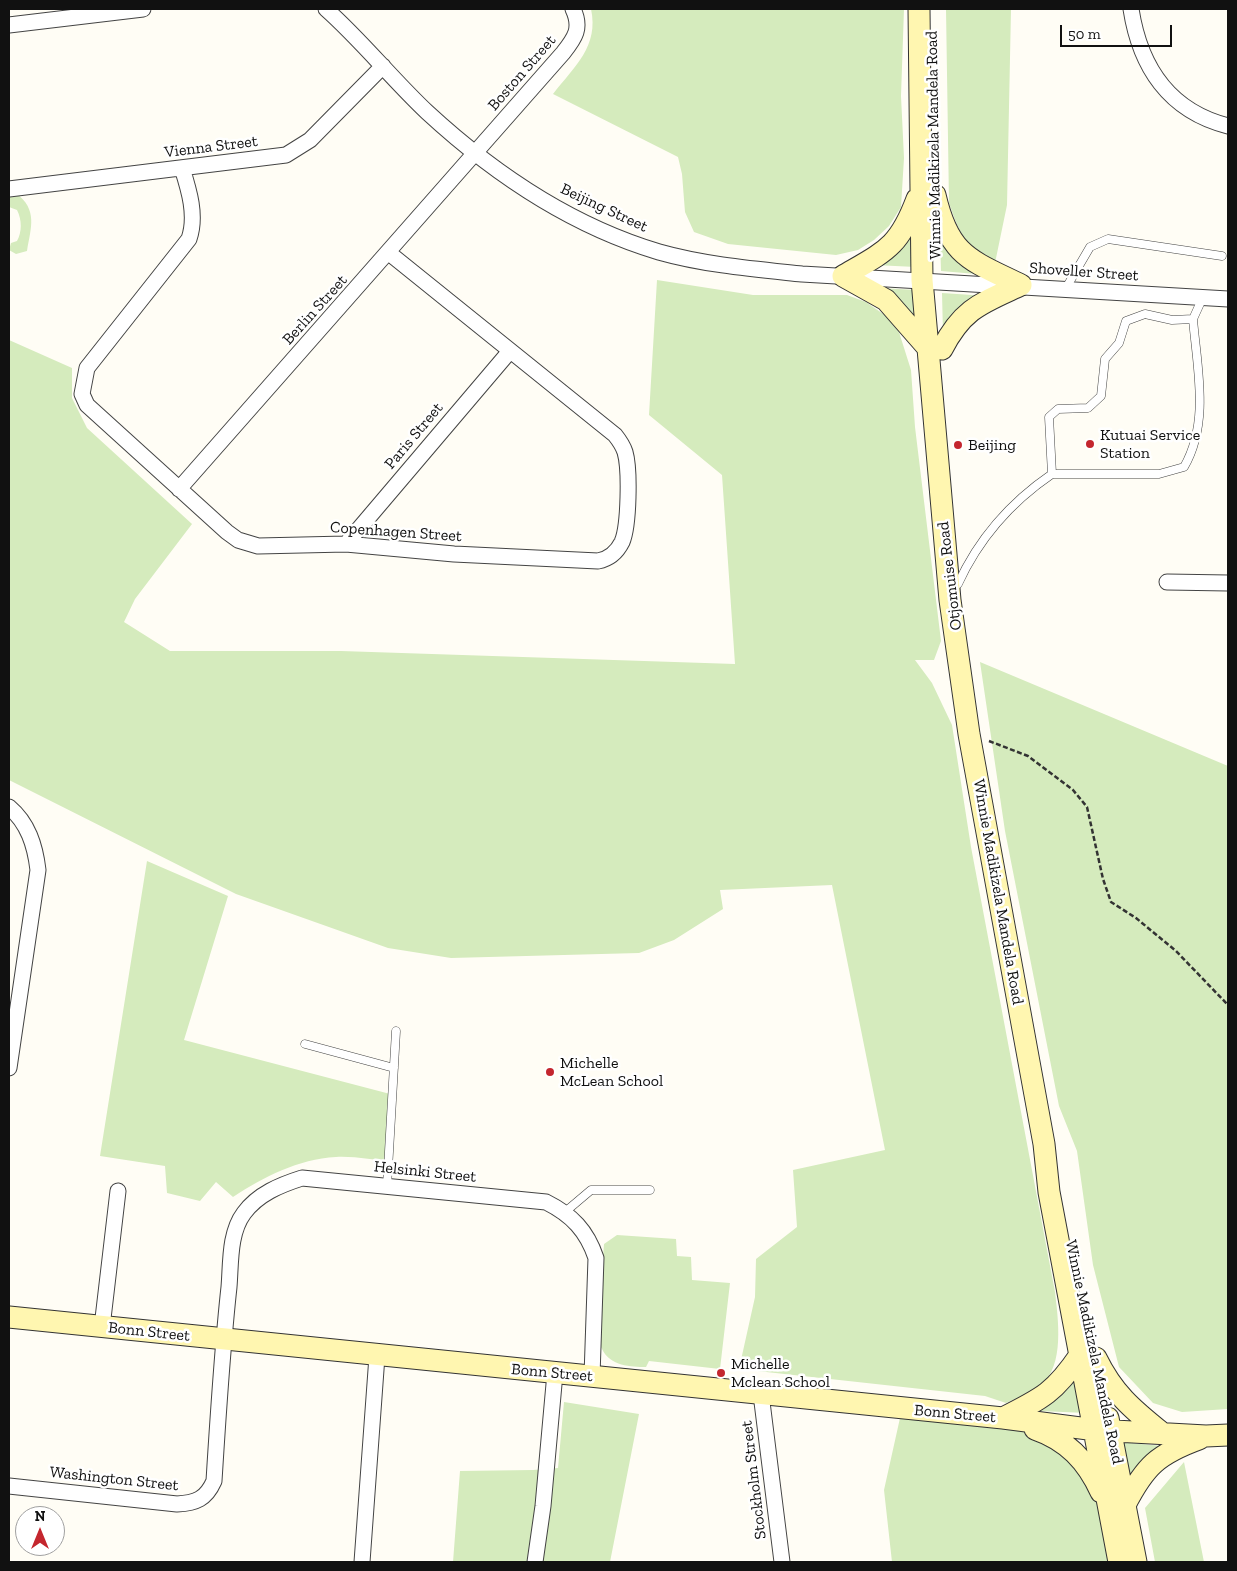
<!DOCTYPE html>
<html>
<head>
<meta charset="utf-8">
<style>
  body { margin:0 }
  #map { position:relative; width:1237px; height:1571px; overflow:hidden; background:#fffdf5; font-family:"Zilla Slab",serif }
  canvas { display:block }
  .frame { position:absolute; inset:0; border:10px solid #111; pointer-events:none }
  .north { position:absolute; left:15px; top:1506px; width:50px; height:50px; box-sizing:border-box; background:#fff; border:1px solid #a0a0a0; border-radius:50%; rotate:0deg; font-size:14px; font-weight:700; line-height:20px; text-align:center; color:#111 }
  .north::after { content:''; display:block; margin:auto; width:18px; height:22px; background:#c4262e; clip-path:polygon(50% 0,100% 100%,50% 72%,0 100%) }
  .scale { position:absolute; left:1060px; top:25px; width:112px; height:22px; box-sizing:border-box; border:2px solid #111; border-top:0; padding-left:6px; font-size:15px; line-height:18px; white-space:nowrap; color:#111; -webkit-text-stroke:4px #fff; paint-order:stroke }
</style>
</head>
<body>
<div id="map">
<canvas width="1237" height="1571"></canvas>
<div class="frame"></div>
<div class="north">N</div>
<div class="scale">50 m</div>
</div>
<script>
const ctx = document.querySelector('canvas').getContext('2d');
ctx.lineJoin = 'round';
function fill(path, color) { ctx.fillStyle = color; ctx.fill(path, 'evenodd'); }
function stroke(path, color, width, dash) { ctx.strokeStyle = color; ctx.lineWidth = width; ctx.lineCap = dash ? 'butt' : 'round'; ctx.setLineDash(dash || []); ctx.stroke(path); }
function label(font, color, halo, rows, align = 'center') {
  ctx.font = font + ' "Zilla Slab",serif'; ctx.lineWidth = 5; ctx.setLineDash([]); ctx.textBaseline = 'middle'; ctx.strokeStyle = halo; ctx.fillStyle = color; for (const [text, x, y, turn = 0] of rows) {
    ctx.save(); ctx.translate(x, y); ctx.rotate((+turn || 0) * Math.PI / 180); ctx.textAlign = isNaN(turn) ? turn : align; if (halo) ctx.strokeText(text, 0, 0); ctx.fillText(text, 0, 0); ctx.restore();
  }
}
const green = new Path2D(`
  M591 9H904L901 96 904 158 901 207 889 226 874 240 858 250 836 255 728 244 694 232 685 212 682 174 678 157 553 94C575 66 599 46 591 9Z
  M946 9H1011L1007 205 995 263C965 246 960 235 949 203Z
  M9 193H16C38 210 31 227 27 251L16 254 9 250 11 243 17 241C22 232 22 220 17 210L9 207Z
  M915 228 916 267 874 265Z
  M940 236 976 274 941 271Z
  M657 280 753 295H847L866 302 886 316 899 332 911 370 915 427 941 641 934 660H915L932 683 952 725 971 847 1055 1292C1058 1318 1065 1366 1041 1385 1030 1393 1018 1398 1006 1403L985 1396 739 1369 755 1297 756 1259 797 1227 793 1170 885 1150 832 885 720 890 723 909 674 940 639 953 451 958 388 948 236 894 9 780V340L72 368V398L87 428 192 524 135 599 124 622 170 651H341L735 664 722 475 649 415Z
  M882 288 915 290 919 332Z
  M942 293 987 296 943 334Z
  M980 662 1228 766V1409L1182 1412 1153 1403 1119 1367 1093 1265 1077 1151 1059 1106 1005 831Z
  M147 861 228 896 184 1040 394 1095 393 1162C375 1160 354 1156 336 1157 298 1159 264 1177 233 1197L216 1182 200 1201 167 1193 165 1166 100 1156Z
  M617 1235 676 1239 677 1256 691 1257 692 1280 730 1283 720 1369 649 1361 646 1367C631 1367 610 1366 602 1349 596 1337 603 1262 604 1244Z
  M1075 1375 1087 1413 1039 1411 1058 1397Z
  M564 1402 639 1414 610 1562H453L460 1471 533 1470 558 1468Z
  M902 1409 1053 1435 1098 1485 1119 1562H892L884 1490Z
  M1118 1442 1163 1446 1128 1483Z
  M1184 1462 1204 1562H1155L1145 1508Z`);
const path = new Path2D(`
  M989 741 1028 756 1073 790 1087 807 1103 879 1111 902 1136 918 1176 951 1228 1005`);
const lane = new Path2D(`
  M1066 288 1090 247 1108 239 1222 256
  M1193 319C1197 368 1210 422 1184 467L1159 474H1052L1049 417 1058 409 1088 408 1101 396 1105 359 1119 343 1126 321 1145 314 1172 320 1193 319 1203 297
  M958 584C979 538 1011 502 1052 474
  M305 1044 394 1068
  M387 1186 396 1031
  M565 1212 591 1190H650`);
const street = new Path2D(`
  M326 9C362 41 392 79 427 112 493 173 572 226 659 252 705 265 754 269 802 274L1228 299
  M1131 9C1140 67 1169 111 1228 126
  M9 25 143 9
  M182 168C189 190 197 216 189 239L87 368 82 394 87 405 227 532 238 540 258 546 346 544 454 554 598 561C609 559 617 552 622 542 629 526 630 469 625 452 623 446 619 440 615 435L389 253
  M9 189 286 155 310 140 383 66
  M179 489 563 53C575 38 582 28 573 9
  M346 544 510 351
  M1167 582 1228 583
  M9 807C28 823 35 845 38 870L9 1068
  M102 1327 118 1191
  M761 1394 782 1562
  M9 1486 177 1504C196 1503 206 1499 214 1481 218 1416 222 1351 229 1287 231 1263 229 1233 244 1213 258 1194 280 1185 302 1178L546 1202C572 1215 587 1231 596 1258L592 1376
  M362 1562 377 1356
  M535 1562 543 1506 555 1373`);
const secondary = new Path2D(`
  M919 9 922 280 950 600 969 734 1044 1144 1049 1192 1119 1562
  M935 195C949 256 970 260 1021 285
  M917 199C899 247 886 251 843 276L886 300 928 348
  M942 349C963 308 982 303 1021 285
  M9 1317 1003 1418 1096 1430 1206 1436 1228 1435
  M1096 1358C1113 1393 1132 1409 1162 1433
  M1003 1418C1043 1398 1055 1392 1080 1355
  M1108 1418 1136 1562
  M1035 1429C1067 1440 1087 1461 1101 1492
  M1125 1505C1145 1466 1158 1454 1199 1439`);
const markers = [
  [1090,444,5,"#c4262e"],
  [958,445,5,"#c4262e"],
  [550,1072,5,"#c4262e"],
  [721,1373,5,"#c4262e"]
];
const streetNames = [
  ["Boston Street",522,73,-49],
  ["Winnie Madikizela Mandela Road",934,145,-91],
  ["Vienna Street",211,147,-7],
  ["Beijing Street",604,208,25],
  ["Shoveller Street",1084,272,4],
  ["Berlin Street",315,310,-48],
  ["Paris Street",414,436,-50],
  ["Copenhagen Street",396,532,4],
  ["Otjomuise Road",950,576,-97],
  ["Winnie Madikizela Mandela Road",998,892,80],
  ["Helsinki Street",425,1172,6],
  ["Bonn Street",149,1332,6],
  ["Winnie Madikizela Mandela Road",1094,1352,78],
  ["Bonn Street",552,1373,5],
  ["Bonn Street",955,1414,5],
  ["Washington Street",114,1479,6],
  ["Stockholm Street",754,1480,-97]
];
const poiNames = [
  ["Kutuai Service",1100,435],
  ["Station",1100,453],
  ["Beijing",968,445],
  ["Michelle",560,1063],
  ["McLean School",560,1081],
  ["Michelle",731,1364],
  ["Mclean School",731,1382]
];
fill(green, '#d5ebbd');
stroke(lane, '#444', 9);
stroke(street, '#444', 17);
stroke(secondary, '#333', 23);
stroke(path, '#333', 2.5, [5, 2.5]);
stroke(lane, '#fff', 8);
stroke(street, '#fff', 15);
stroke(secondary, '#fff6b0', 21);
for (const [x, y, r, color] of markers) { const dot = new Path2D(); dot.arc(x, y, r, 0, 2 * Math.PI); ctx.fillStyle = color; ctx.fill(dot); stroke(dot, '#fff', 2); }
label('16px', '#111', '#fff', streetNames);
label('16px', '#111', '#fff', poiNames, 'left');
</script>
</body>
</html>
